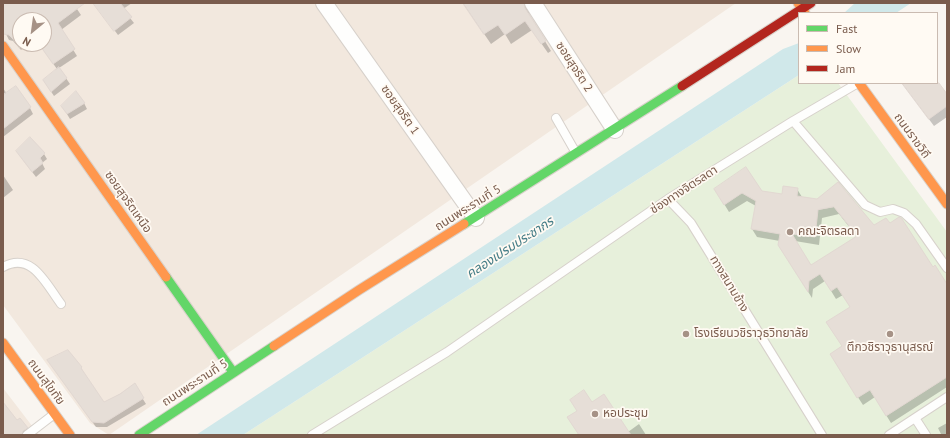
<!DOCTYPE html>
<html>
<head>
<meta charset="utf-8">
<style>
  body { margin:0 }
  #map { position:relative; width:950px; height:438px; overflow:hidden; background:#f9f5f0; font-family:"PT Sans",sans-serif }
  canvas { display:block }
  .frame { position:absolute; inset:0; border:4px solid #7a5c4d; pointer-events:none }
  .legend { position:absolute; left:798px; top:12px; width:140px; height:72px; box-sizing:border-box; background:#fffaf3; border:1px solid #cabbb1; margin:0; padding:5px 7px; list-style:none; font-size:12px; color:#7a5c4d }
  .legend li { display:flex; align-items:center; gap:8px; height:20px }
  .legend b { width:20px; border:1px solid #cabbb1 }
  .north { position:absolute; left:12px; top:12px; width:40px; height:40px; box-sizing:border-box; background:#fffaf3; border:1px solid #cabbb1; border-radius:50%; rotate:209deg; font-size:11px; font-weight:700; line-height:16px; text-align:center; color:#7a5c4d }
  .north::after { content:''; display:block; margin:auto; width:14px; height:18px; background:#a69286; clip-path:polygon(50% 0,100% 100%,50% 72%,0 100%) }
</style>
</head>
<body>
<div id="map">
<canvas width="950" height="438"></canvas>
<div class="frame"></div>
<ul class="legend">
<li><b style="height:5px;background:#63d668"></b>Fast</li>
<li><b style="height:5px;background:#ff974d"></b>Slow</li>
<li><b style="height:5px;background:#b3261e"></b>Jam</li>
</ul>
<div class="north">N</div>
</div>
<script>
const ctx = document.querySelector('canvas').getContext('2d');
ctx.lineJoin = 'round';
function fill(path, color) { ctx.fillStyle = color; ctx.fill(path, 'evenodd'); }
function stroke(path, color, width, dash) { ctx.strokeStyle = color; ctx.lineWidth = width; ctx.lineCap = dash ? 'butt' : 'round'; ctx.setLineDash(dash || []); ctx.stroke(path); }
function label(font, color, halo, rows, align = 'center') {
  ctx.font = font + ' "PT Sans","Noto Sans Thai",sans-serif'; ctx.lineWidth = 3.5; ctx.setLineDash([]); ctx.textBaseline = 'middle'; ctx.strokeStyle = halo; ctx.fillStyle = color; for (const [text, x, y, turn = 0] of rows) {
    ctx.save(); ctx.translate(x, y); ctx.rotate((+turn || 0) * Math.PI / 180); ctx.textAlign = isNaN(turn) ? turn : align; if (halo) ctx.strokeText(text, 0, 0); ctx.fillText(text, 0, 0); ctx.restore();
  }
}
const residential = new Path2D(`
  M3 3H736L109 435 90 423 3 305ZM20 20H44V44H20Z
  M3 388 39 435H3Z`);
const green = new Path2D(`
  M799 75V83H838L947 232V435H243Z`);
const water = new Path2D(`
  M855 3H911L896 13H844Z
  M799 43V75L243 435H196L783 49Z`);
const shadow = new Path2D(`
  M3 3H73L81 15 61 30 77 56 59 68 70 84 54 96 44 81 57 69 39 44H44V20H20V44H28L21 50 13 41 9 40 6 34 3 18Z
  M94 3H132L123 9 134 23 118 35Z
  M463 3H530L532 7 529 14 530 17 551 51 548 53 532 30 511 44 505 34 491 44Z
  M937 82 947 96V117L934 126 902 83H937Z
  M3 88 7 94 30 108 33 114 3 137Z
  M84 103 87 109 70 119 62 106Z
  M44 154 47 159 42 163 45 169 36 177 20 156Z
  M3 175 13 190 3 198Z
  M838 184 874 227 932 268 947 286V387L891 423 875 397 863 405 835 362 842 347 851 308 843 295 836 299 825 281 813 289 812 298 784 253 780 241 757 237 752 229 756 206 747 201 729 212 715 189 761 192 782 195 797 189 802 197 817 200ZM839 214 857 237 811 266 795 241 819 245 822 218Z
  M68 351 81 368 84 373H83L104 403 120 394 134 385 146 404 107 427H96L52 366Z
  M3 403 17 422 27 428 30 434 29 435H3Z
  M592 403 628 432 639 424 646 435H580Z
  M947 423V435H940L941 434 938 428Z`);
const building = new Path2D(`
  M3 3H85L58 23 75 49 53 64 41 47 44 45V20H20V48L13 39 9 35 3 34Z
  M93 3H120L132 17 114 31Z
  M463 3H524L525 8 546 41 541 44 525 21 505 35 498 25 484 34Z
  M59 67 67 78 51 92 43 80Z
  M902 83H939L947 94V106L929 119Z
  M16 86 31 107 3 129V95Z
  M76 91 85 103 67 114 61 106Z
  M30 137 45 153 40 158 43 163 32 172 16 151Z
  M746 167 762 191 782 194 783 186 798 188 797 196 817 199 838 182 874 225 886 218 890 223 899 217 902 219 933 267 935 265 947 284V377L886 416 870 390 857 398 830 354 842 346 826 322 850 307 837 287 831 291 820 274 809 281 808 292 778 245 780 234 751 229 756 201 742 193 724 205 714 189ZM834 207 857 236 811 265 792 234 815 237 818 210Z
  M68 350 82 367 81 368 104 402 120 394 135 383 144 398 104 423 92 422 47 360Z
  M584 390 592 402 604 394 631 435H579L567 417 577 411 570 400Z
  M3 402 17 420 20 418 28 428 23 431 22 435H3Z`);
const lane = new Path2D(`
  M556 118 576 153
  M793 121 865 205 880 212 893 209 904 213 916 224 947 268
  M668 199 691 223 822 435
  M3 267C32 251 46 284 61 304
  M915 418 926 435
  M27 435 53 415
  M312 435 447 352 668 199 793 121 858 83
  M889 435 947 397`);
const street = new Path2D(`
  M324 3 476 218
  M533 3 615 130`);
const fast = new Path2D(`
  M464 224 682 86
  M166 277 233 372
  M139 435 274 346`);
const slow = new Path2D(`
  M798 3 805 13
  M3 46 166 277
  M859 83 947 204
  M3 343 70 435
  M274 346 359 290 464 224`);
const jam = new Path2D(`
  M682 86 811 3`);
const markers = [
  [790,232,4,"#a69286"],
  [686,334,4,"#a69286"],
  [890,334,4,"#a69286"],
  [595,414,4,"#a69286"]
];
const streetNames = [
  ["ซอยสุจริต 2",574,67,57],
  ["ซอยสุจริต 1",400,110,55],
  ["ถนนราชวิถี",912,136,54],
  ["ช่องทางจิตรลดา",684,190,-33],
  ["ซอยสุจริตเหนือ",128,202,55],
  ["ถนนพระรามที่ 5",468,208,-32],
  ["ทางสนามข้าง",729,284,59],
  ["ถนนสุโขทัย",46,382,54],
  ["ถนนพระรามที่ 5",195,383,-33]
];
const poiNames = [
  ["คณะจิตรลดา",798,232],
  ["โรงเรียนวชิราวุธวิทยาลัย",694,334],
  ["ตึกวชิราวุธานุสรณ์",890,348,"center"],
  ["หอประชุม",603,414]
];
const waterNames = [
  ["คลองเปรมประชากร",510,248,-33]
];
fill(residential, '#f2e8de');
fill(green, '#e7f0db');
fill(water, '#d0e8ea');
fill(shadow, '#0003');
fill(building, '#e6ded7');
stroke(building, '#e2d8d2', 1);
stroke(lane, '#d7d1cb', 10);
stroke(street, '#d7d1cb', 18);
stroke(fast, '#d9d2cb', 11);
stroke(slow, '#d9d2cb', 11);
stroke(jam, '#d9d2cb', 11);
stroke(lane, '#fefefd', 8);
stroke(street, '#fefefd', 16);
stroke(fast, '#63d668', 9);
stroke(slow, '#ff974d', 9);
stroke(jam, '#b3261e', 9);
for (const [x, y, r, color] of markers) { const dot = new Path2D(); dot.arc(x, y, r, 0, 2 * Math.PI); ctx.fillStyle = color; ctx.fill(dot); stroke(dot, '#fffaf3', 1.5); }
label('12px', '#7a5c4d', '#fffaf3', streetNames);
label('12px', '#7a5c4d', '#fffaf3', poiNames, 'left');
label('italic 13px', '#437c86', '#fffaf3', waterNames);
</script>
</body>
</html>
